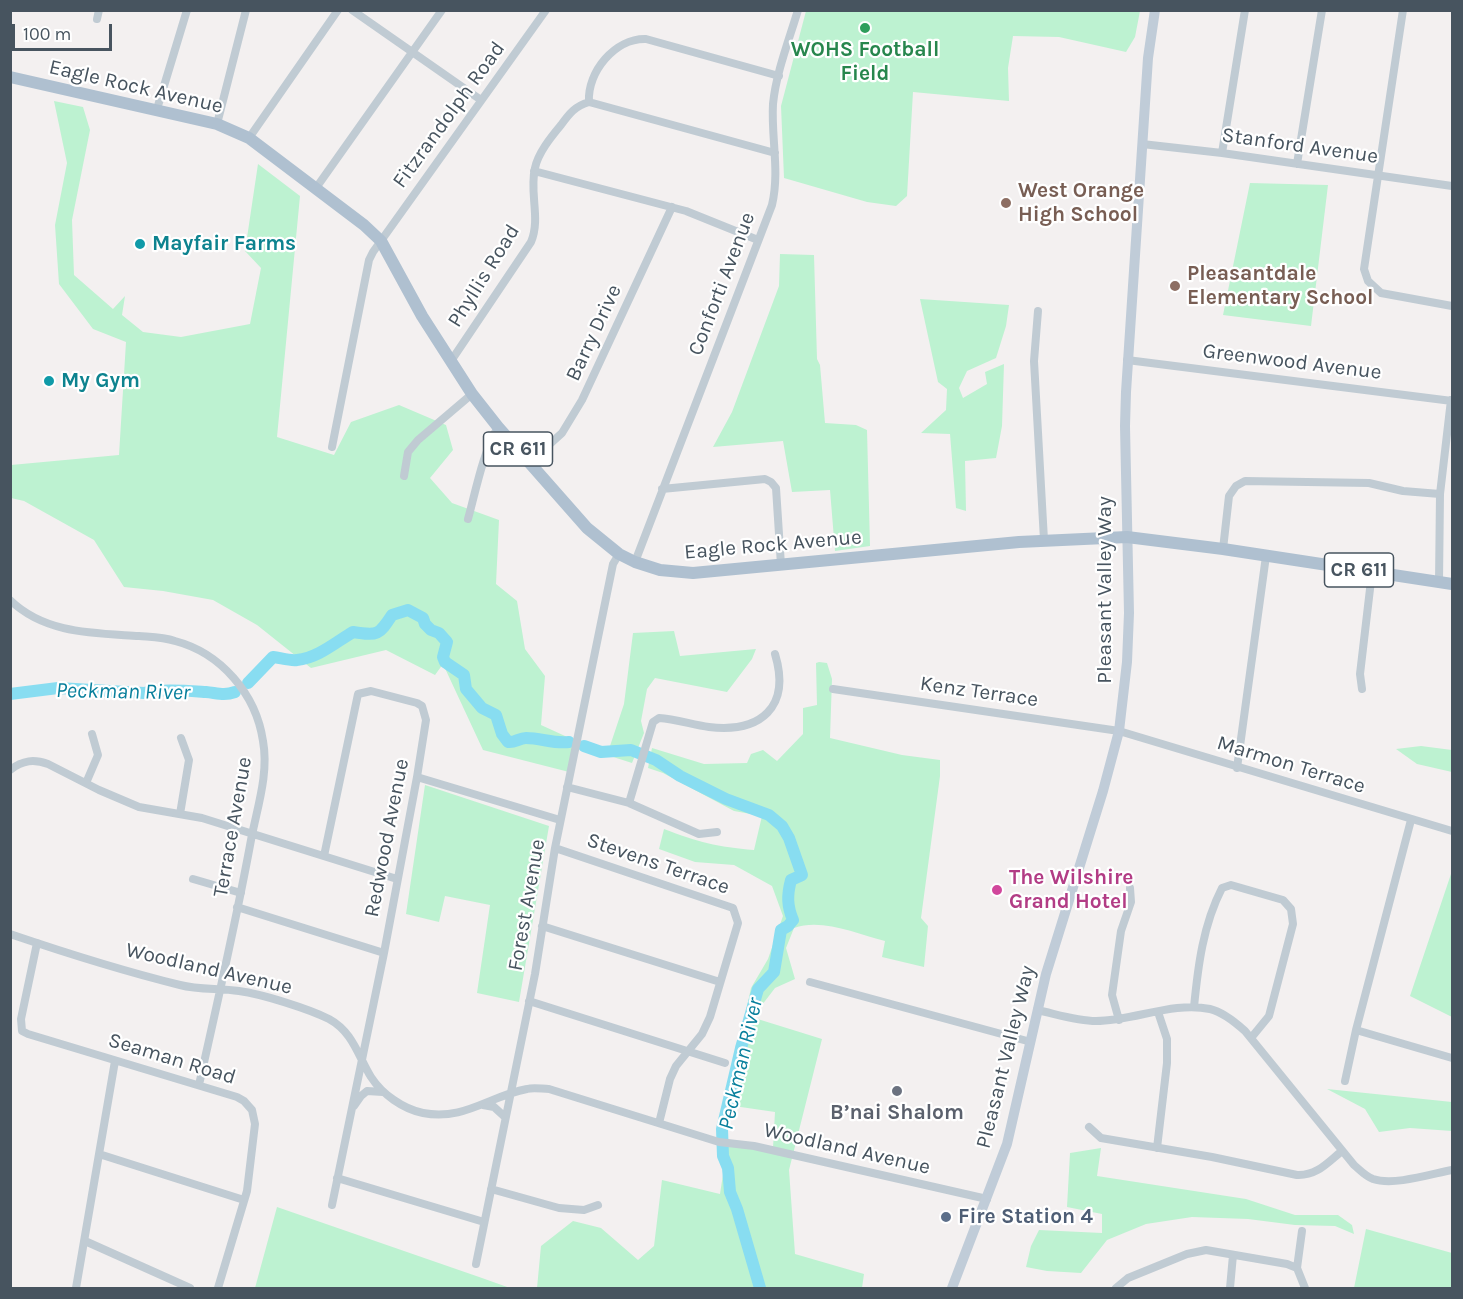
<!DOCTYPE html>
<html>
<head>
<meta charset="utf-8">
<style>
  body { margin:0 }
  #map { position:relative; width:1463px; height:1299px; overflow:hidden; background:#f3f0f0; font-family:Karla,sans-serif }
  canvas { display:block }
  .frame { position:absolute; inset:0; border:12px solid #47545f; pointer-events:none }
  .scale { position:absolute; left:12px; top:24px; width:100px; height:27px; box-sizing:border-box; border:3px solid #47545f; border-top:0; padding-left:8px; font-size:18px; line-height:21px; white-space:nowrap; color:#47545f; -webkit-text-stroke:4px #fff; paint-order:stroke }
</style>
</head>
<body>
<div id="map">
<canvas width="1463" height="1299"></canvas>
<div class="frame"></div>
<div class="scale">100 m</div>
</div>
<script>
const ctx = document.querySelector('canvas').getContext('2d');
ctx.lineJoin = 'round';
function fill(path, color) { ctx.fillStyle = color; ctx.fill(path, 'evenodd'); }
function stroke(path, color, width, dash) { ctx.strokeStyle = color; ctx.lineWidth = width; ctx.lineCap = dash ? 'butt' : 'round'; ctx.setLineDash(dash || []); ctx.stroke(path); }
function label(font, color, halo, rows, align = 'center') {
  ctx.font = font + ' Karla,sans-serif'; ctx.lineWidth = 4.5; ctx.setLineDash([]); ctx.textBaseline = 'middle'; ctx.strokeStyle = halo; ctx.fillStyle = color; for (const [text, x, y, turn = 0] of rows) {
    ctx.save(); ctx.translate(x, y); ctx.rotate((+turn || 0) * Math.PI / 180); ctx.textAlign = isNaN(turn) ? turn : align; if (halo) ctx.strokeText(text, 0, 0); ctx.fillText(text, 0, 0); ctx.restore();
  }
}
const green = new Path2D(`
  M806 11V10L1140 11 1135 37 1126 52 1059 37 1013 36 1008 68 1009 101 913 92 907 196 896 206 867 202 784 178 781 106Z
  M54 101 83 107 90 130 72 220 74 275 113 309 125 296 122 315 143 332 181 337 250 324 261 268 245 251 258 164 300 196 277 437 334 455 351 422 399 405 446 425 453 450 430 478 452 503 499 520 496 584 517 601 525 649 545 676 541 725 576 741 569 772 483 750 443 664 435 675 386 650 311 668 257 625 213 600 163 591 124 587 94 540 24 501 11 498V465L119 455 126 342 93 329 59 284 55 225 67 163Z
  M1250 183 1328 185 1311 326 1223 315Z
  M780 254 814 255 817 359 820 365 825 423 856 425 867 430 870 546 835 551 830 490 792 492 783 441 713 447 732 412 779 286Z
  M920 299 1009 305 1006 326 996 358 967 371 959 388 963 398 987 384 985 372 1004 364 1002 426 996 458 965 461 966 511 956 508 950 434 921 433 946 410 947 389 938 382Z
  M674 631 680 656 756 649 752 659 727 692 655 678 647 689 641 721 644 733 632 763 607 755 624 704 633 633Z
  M819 662 827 663 832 679 830 738 902 755 940 760V776L921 918 928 926 924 967 882 957 885 941C857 934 822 918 794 928L786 948 795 979 775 988 762 1005 746 1011 751 988 768 959 783 916 772 886 734 865 695 862 659 849 664 829C697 842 718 847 754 850L762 816 734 811 663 773 648 768 652 748 704 764 747 763 751 754 763 750 777 761 803 734V708L817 705 816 663Z
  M1421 746 1452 750V772L1417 764 1396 749Z
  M425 785 549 826 519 1002 477 993 490 905 445 896 439 922 406 914Z
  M1452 871V1017L1410 996Z
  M748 1016 822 1039 789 1170 795 1254 864 1274 862 1288H537L541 1246 573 1221 601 1228 638 1260 654 1246 662 1180 720 1194 728 1142 773 1148 775 1112 727 1105Z
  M1327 1089 1452 1102V1131L1410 1128 1379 1132 1365 1109Z
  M1101 1148 1097 1176 1246 1199 1295 1215H1338L1352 1225 1354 1234 1335 1226 1295 1225 1248 1219 1192 1217 1146 1224 1107 1240 1081 1273 1047 1271 1026 1267 1031 1246 1039 1230 1102 1233V1214L1067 1207 1070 1153Z
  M277 1207 482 1278 510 1288H255Z
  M1366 1229 1452 1253V1288H1354Z`);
const river = new Path2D(`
  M248 683 273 657C281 658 290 661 297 660 318 658 336 642 353 632 378 636 379 635 392 615L408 610 423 618 425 624 431 630 439 633 447 642 443 657 445 662 464 675 466 689 482 708 496 715 502 734 508 742C515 743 519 738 526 738 541 738 554 744 569 742
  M10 694 58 688 144 693C157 688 191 691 206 692 217 693 224 696 235 692
  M584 746 601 752 631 750 656 760 680 776 726 799 769 815 782 826 789 838 802 875 791 880C787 895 787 906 793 920L788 926 781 930 774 972 758 989 741 1048 722 1129 723 1156 728 1168 730 1192 737 1209 760 1288`);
const minor = new Path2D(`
  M352 10 481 100
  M1403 10 1364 269 1368 281 1381 293 1452 306
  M97 19 99 10
  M589 102C587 72 615 38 646 39L779 76
  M589 102 775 153
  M157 109 187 10
  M217 124 246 10
  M249 138 338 10
  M1142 144 1222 153 1452 186
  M1222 153 1245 10
  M1297 164 1322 10
  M534 171 686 211 758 240
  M316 188 442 10
  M1038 311 1034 361 1044 540
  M1127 360 1452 401
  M451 361 531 242C541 218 529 193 535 168 538 153 551 137 561 125 569 114 575 106 589 102
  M332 447 369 260 373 252 546 10
  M530 462 562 433 582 400 672 207
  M404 476 408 452 418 440 472 394
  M662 489 765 479 771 482 776 488 781 565
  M468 519C476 490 483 452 498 427
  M1223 549 1229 496 1236 486 1245 481 1369 483 1403 491 1440 494
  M635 562 772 205C780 171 771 138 773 104 776 73 789 40 798 10
  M1439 582 1440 494 1451 400
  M10 600C45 634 94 633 139 636 151 637 163 637 175 641 221 653 256 694 263 741 269 774 257 808 251 840 236 922 217 1004 199 1085
  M833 689 1119 731 1452 831
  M1362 689 1360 674 1372 572
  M1237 768 1266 556
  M10 770C23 760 34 759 48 764L99 790 139 807 202 818 397 879
  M417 777 560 820
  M86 783 98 755 92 734
  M567 787 629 803 699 834 717 832
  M629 803 653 722 659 718C676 719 693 725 709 727 761 733 791 707 775 654
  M180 814 189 760 181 738
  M555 848 733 908 738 923 710 1017 702 1034 676 1066 670 1079 659 1123
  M324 856 358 694 371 691 417 703 422 706 426 720 417 777 384 953 332 1205
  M193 879 241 893
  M237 907 384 953
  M542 926 720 982
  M10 934C66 953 123 971 180 985 199 990 219 988 239 991 262 994 309 1009 329 1019 353 1032 358 1056 371 1077 382 1094 403 1109 423 1113 464 1121 489 1096 527 1089 534 1087 542 1089 549 1089L719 1142 754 1146 987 1199
  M37 943 21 1019 22 1031 28 1034 237 1097 244 1101 252 1110 255 1124 247 1191 218 1288
  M810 982 1031 1042
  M529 1001 725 1063
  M1194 1007C1198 966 1203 925 1222 888L1231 885 1283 900 1291 909 1293 924 1269 1016 1251 1038
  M1037 1010C1056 1014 1077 1021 1096 1021 1134 1021 1173 1001 1210 1009 1223 1012 1235 1022 1245 1031L1354 1165C1360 1170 1365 1176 1373 1179 1394 1186 1431 1174 1452 1170
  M1119 1020 1112 995 1121 931 1131 902 1130 888
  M1356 1030 1452 1058
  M1345 1081 1356 1030 1411 820
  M483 1105 494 1107 505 1117
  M354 1106 361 1096 367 1091 383 1092
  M1089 1127 1101 1138 1212 1157 1297 1175C1317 1176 1328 1162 1342 1151
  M1157 1148 1167 1063V1039L1158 1012
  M99 1154 244 1200
  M337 1178 484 1222
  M491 1189 559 1208 584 1210 598 1205
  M85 1241 190 1288
  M476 1264 535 974 555 848 613 564 619 554
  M1297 1268 1302 1231
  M76 1288 115 1061
  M1116 1288 1128 1278 1187 1254 1206 1250 1287 1264 1297 1268 1305 1288
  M1230 1288 1233 1255`);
const secondary = new Path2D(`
  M952 1288 1007 1144 1046 974 1103 791 1119 731 1127 662 1129 613 1125 426 1126 392 1148 58 1155 10`);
const primary = new Path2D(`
  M10 77 217 124 249 138 364 225 381 241 422 316 472 394 498 427 587 528 619 554 635 562 660 570 693 573 1019 542 1127 537 1223 549 1452 584`);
const markers = [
  [865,28,6,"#2e9e5b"],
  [1006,203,6,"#8d6e63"],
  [140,244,6,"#0f9aa8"],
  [1175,286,6,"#8d6e63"],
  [49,381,6,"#0f9aa8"],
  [997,890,6,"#d1479c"],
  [897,1091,6,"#6b7280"],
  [946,1217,6,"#5c6f8a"]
];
const shields = [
  [518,449,69],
  [1359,570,69]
];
const shieldNames = [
  ["CR 611",518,449],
  ["CR 611",1359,570]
];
const leisureNames = [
  ["WOHS Football",865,50],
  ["Field",865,74]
];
const streetNames = [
  ["Eagle Rock Avenue",136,87,13],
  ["Fitzrandolph Road",449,115,-54],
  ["Stanford Avenue",1300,146,8],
  ["Phyllis Road",484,276,-58],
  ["Conforti Avenue",722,284,-69],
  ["Barry Drive",594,333,-65],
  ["Greenwood Avenue",1292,362,7],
  ["Eagle Rock Avenue",773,545,-5],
  ["Pleasant Valley Way",1105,590,-90],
  ["Kenz Terrace",979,692,8],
  ["Marmon Terrace",1291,765,17],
  ["Terrace Avenue",233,827,-80],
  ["Redwood Avenue",387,838,-79],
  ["Stevens Terrace",658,864,19],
  ["Forest Avenue",527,905,-80],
  ["Woodland Avenue",209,969,13],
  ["Pleasant Valley Way",1006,1057,-76],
  ["Seaman Road",172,1059,17],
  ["Woodland Avenue",847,1149,13]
];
const educationNames = [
  ["West Orange",1018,191],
  ["High School",1018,215],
  ["Pleasantdale",1187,274],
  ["Elementary School",1187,298]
];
const cultureNames = [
  ["Mayfair Farms",152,244],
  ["My Gym",61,381]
];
const hotelNames = [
  ["The Wilshire",1009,878],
  ["Grand Hotel",1009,902]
];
const worshipNames = [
  ["B’nai Shalom",897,1113]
];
const serviceNames = [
  ["Fire Station 4",958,1217]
];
const waterNames = [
  ["Peckman River",123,692,1],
  ["Peckman River",741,1064,-77]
];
fill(green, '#bdf2d1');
stroke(river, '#88ddf1', 12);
stroke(minor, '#c0cbd3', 8);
stroke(secondary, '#c0ccd8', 10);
stroke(primary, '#afc0d0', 12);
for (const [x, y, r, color] of markers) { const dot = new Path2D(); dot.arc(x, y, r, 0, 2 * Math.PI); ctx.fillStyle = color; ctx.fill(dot); stroke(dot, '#fff', 2); }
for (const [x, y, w] of shields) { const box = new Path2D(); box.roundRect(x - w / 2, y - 17, w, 34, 4.5); ctx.fillStyle = '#fff'; ctx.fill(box); stroke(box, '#47545f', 1.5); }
label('bold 20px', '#47545f', null, shieldNames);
label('bold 21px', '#27864d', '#fff', leisureNames);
label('21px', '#47545f', '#fff', streetNames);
label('bold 21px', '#785e54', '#fff', educationNames, 'left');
label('bold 21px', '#0d838f', '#fff', cultureNames, 'left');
label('bold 21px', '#b23c85', '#fff', hotelNames, 'left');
label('bold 21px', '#5b616d', '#fff', worshipNames);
label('bold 21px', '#4e5e75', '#fff', serviceNames, 'left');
label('italic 22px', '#077f9c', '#fff', waterNames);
</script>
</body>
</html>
